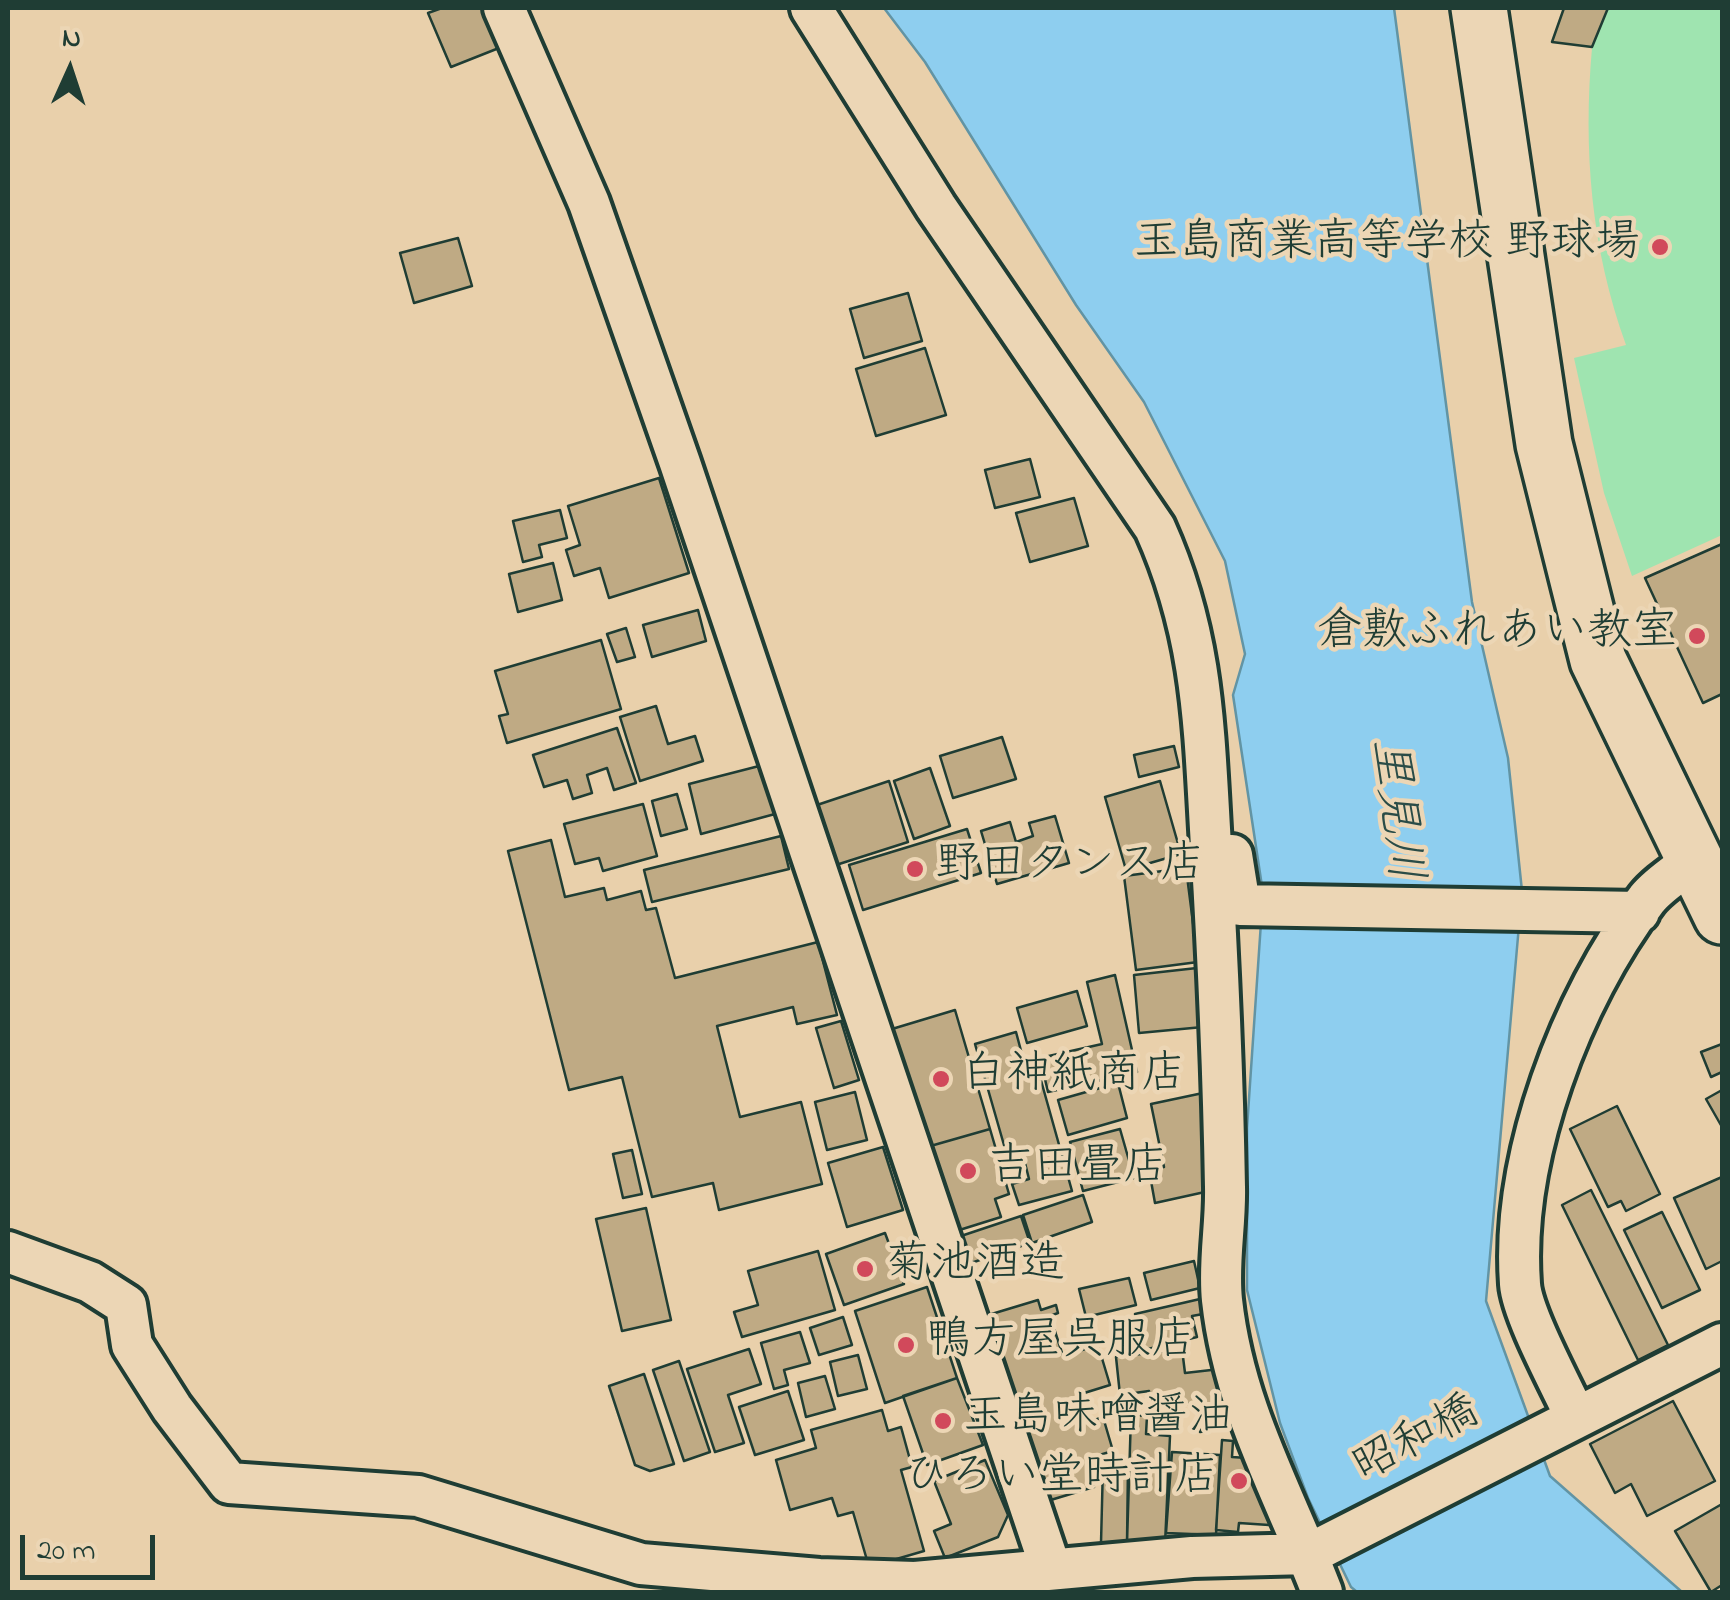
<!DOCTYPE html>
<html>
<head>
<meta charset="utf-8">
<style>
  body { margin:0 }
  #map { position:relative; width:1730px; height:1600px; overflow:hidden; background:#e9d0ab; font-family:"Indie Flower",sans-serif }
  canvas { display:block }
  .frame { position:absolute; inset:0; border:10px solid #1f3d34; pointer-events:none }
  .north { position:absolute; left:20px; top:20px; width:100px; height:100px; -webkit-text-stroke:8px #ecd6b5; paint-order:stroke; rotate:3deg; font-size:28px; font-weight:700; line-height:40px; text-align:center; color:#1f3d34 }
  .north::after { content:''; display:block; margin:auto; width:35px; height:45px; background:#1f3d34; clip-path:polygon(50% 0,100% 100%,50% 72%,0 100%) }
  .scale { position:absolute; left:20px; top:1535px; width:135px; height:45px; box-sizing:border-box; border:5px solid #1f3d34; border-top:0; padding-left:12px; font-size:30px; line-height:35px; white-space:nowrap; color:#1f3d34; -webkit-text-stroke:8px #ecd6b5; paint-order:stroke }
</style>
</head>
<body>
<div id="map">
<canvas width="1730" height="1600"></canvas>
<div class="frame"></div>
<div class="north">N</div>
<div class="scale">20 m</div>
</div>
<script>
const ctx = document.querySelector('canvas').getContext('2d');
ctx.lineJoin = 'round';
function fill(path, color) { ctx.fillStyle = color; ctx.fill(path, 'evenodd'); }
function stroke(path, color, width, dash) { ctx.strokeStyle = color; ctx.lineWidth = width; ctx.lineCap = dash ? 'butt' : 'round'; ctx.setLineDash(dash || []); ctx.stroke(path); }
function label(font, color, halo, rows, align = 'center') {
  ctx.font = font + ' "Indie Flower","Klee One",sans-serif'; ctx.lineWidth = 9; ctx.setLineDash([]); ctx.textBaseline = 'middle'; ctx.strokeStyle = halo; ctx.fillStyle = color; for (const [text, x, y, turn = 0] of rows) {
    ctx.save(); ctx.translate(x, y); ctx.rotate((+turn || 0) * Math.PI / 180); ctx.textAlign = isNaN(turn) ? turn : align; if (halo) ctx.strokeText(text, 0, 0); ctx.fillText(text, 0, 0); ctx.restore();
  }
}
const green = new Path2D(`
  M1564 8H1722V535L1632 576 1604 493 1574 358 1626 345C1591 248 1583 150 1592 48L1552 42Z`);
const water = new Path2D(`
  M884 8H1394L1472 602 1508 758 1522 891 1486 1301 1550 1476 1682 1592H1357L1351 1587 1308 1498 1280 1423 1247 1290V1128L1263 893 1233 695 1245 654 1225 561 1144 402 1076 305 925 62Z`);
const building = new Path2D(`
  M442 8H488L504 46 451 67 428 13Z
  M1564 8H1608L1592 47 1552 42Z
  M458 238 472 286 414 303 400 253Z
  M908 293 922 341 864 358 850 309Z
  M925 348 946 415 876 436 856 369Z
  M1030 459 1040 497 995 508 985 470Z
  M659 478 689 573 609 598 600 568 574 576 566 550 580 545 568 506Z
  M1074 498 1088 546 1030 562 1016 513Z
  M560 510 567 538 539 545 542 557 523 562 513 521Z
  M1722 544V694L1703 703 1645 578Z
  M553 563 562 600 518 612 509 574Z
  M698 610 706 641 652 657 643 625Z
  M626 628 635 657 617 662 607 634Z
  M601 640 621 709 507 743 499 716 508 714 495 671Z
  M656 706 668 744 695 736 703 761 640 781 620 717Z
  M617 728 636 783 614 790 607 768 587 775 592 793 573 799 567 780 544 787 533 755Z
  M1002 737 1016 779 953 798 940 756Z
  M1174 746 1179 767 1139 777 1134 755Z
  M763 765 775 814 701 834 689 784Z
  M930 768 950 826 914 839 894 781Z
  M889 781 908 842 836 865 817 805Z
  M1160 781 1181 854 1126 870 1105 797Z
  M677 794 687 829 661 836 652 801Z
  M643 804 657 856 603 871 599 858 575 864 564 824Z
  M1055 816 1069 863 997 884 981 831 1010 822 1016 842 1033 836 1029 823Z
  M967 829 981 873 863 910 849 865Z
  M781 836 789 869 652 902 644 870Z
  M551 840 565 897 604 888 607 900 641 891 646 910 656 908 675 978 818 942 837 1015 797 1024 793 1007 717 1026 740 1117 801 1102 822 1184 719 1210 713 1183 652 1197 622 1077 569 1090 508 851Z
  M1186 868 1198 962 1136 970 1124 876Z
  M1197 968 1203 1027 1139 1033 1134 975Z
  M1115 975 1137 1072 1048 1092 1040 1058 1102 1044 1087 982Z
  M1077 991 1087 1026 1027 1043 1017 1008Z
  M955 1010 990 1129 927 1147 892 1029Z
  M841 1021 859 1080 834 1088 816 1028Z
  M1016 1032 1024 1062 1035 1059 1072 1191 1019 1205 1012 1184 1029 1179 1023 1155 1008 1159 975 1044Z
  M1722 1044V1072L1711 1077 1701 1052Z
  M1118 1083 1127 1118 1068 1135 1058 1100Z
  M1722 1090V1127L1706 1099Z
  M855 1092 867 1140 827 1150 815 1102Z
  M1203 1093 1223 1188 1155 1203 1149 1170 1164 1167 1151 1104Z
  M1617 1106 1660 1194 1626 1211 1621 1201 1608 1207 1570 1129Z
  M990 1129 1009 1194 995 1199 1001 1217 953 1232 927 1147Z
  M1120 1129 1134 1178 1083 1191 1070 1142Z
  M883 1147 903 1210 847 1227 828 1163Z
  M632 1150 642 1194 623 1198 613 1154Z
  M1722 1177V1261L1706 1269 1674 1198Z
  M1591 1190 1668 1345 1638 1360 1562 1205Z
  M1083 1195 1092 1222 1032 1243 1023 1215Z
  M646 1208 671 1320 622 1331 596 1219Z
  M1662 1212 1700 1290 1662 1308 1624 1230Z
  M1021 1216 1030 1243 971 1263 961 1236Z
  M885 1233 904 1284 844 1305 826 1254Z
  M818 1251 835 1310 742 1337 734 1312 758 1305 748 1271Z
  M1194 1261 1200 1288 1151 1300 1144 1273Z
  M1129 1278 1136 1305 1086 1317 1079 1289Z
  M927 1287 957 1378 885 1403 855 1311Z
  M1200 1299 1203 1314 1192 1316 1197 1337 1144 1350 1135 1314Z
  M1038 1300 1041 1310 1056 1305 1058 1313 1050 1316 1063 1356 1098 1345 1110 1385 1081 1394 1089 1422 1103 1417 1113 1451 1096 1456 1099 1467 1089 1470 1094 1487 1044 1502 985 1316Z
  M843 1317 852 1345 819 1355 810 1328Z
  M800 1332 810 1363 784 1370 788 1385 774 1389 761 1343Z
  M749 1349 761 1384 728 1395 744 1443 715 1452 687 1369Z
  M1182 1349 1185 1373 1220 1369 1228 1428 1200 1432 1196 1403 1162 1407 1164 1423 1154 1425 1149 1391 1120 1395 1116 1357Z
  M858 1355 867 1389 838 1396 830 1362Z
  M679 1361 710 1452 684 1461 653 1370Z
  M644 1374 674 1464 650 1471 635 1465 609 1386Z
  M825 1376 835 1409 806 1417 798 1383Z
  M957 1378 983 1445 927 1465 903 1396Z
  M788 1391 804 1440 755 1455 739 1407Z
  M1673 1401 1715 1481 1647 1516 1631 1484 1615 1493 1590 1444Z
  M882 1410 888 1431 901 1427 912 1467 901 1470 924 1551 869 1567 853 1512 838 1516 832 1498 790 1510 776 1460 816 1448 811 1430Z
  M1131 1415 1147 1416 1146 1434 1170 1436 1165 1544 1127 1543Z
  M1222 1440 1233 1441 1232 1457 1247 1458 1270 1504 1269 1525 1239 1523 1238 1532 1216 1530Z
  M1172 1452 1220 1455 1216 1535 1166 1533Z
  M985 1460 1008 1515 998 1537 945 1558 934 1531 951 1524 934 1481Z
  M1103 1465 1128 1466 1127 1543H1101Z
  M1722 1504V1585L1711 1592 1675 1531Z`);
const street = new Path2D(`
  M504 8 589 203 680 463 1051 1569
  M811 8 936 207 1155 528C1204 637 1204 730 1211 846 1218 960 1223 1073 1225 1187 1226 1225 1218 1262 1222 1300 1234 1409 1284 1493 1322 1592
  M1232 855 1240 905 1639 912
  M8 1252 90 1282 126 1305 132 1345 172 1408 229 1483 418 1496 641 1564 819 1579 915 1582 1192 1557 1309 1554 1722 1344
  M1576 1418C1562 1387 1522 1314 1520 1284 1511 1157 1571 999 1647 899 1659 884 1679 872 1694 860`);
const primary = new Path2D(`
  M1479 8 1544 444 1598 660 1722 916`);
const markers = [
  [1660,247,10,"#d1495b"],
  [1697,636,10,"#d1495b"],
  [915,869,10,"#d1495b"],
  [941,1079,10,"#d1495b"],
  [968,1171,10,"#d1495b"],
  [865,1269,10,"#d1495b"],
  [906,1345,10,"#d1495b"],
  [943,1421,10,"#d1495b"],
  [1239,1481,10,"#d1495b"]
];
const poiNames = [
  ["玉島商業高等学校 野球場",1640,247,"right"],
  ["倉敷ふれあい教室",1677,636,"right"],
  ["野田タンス店",935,869],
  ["白神紙商店",961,1079],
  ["吉田畳店",988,1171],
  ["菊池酒造",885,1269],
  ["鴨方屋呉服店",926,1345],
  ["玉島味噌醤油",963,1421],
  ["ひろい堂時計店",1219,1481,"right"]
];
const streetNames = [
  ["昭和橋",1418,1443,-28]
];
const waterNames = [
  ["里見川",1392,810,83]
];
fill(green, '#9fe4b0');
fill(water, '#8eceef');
stroke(water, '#6294a4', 2.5);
fill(building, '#bfaa84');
stroke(building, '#1f3d34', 2.5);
stroke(street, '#1f3d34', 48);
stroke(primary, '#1f3d34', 62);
stroke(street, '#ecd6b5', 40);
stroke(primary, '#ecd6b5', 55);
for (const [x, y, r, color] of markers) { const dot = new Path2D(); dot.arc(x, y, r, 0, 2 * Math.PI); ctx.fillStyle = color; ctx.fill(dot); stroke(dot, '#ecd6b5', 4); }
label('45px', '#1f3d34', '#ecd6b5', poiNames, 'left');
label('45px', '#1f3d34', '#ecd6b5', streetNames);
label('italic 48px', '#2a4c47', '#ecd6b5', waterNames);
</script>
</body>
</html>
